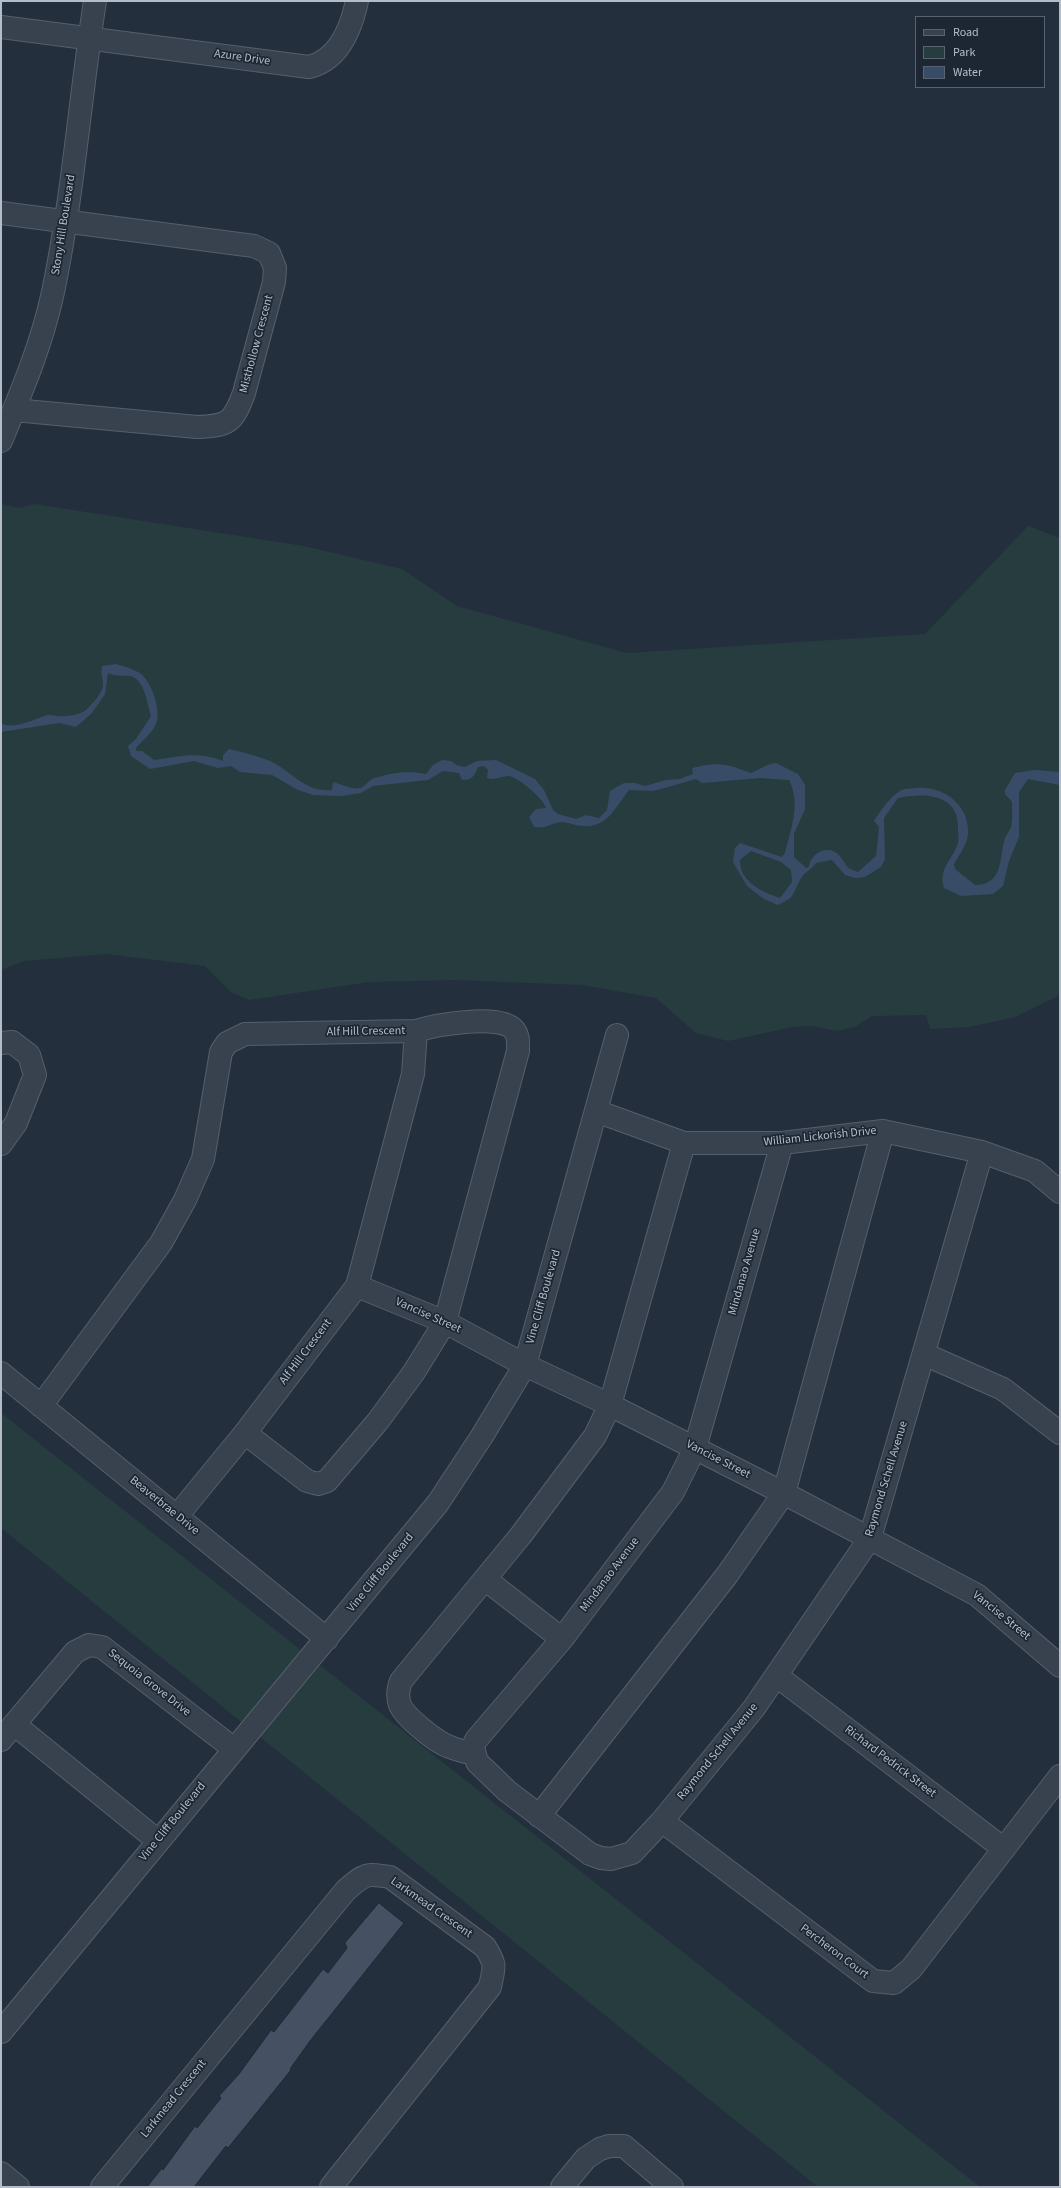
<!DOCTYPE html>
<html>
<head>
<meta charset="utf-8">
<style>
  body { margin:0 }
  #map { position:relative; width:1061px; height:2188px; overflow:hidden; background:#242f3e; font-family:"Source Sans 3",sans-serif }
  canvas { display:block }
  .frame { position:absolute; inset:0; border:2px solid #b4bcc9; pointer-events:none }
  .legend { position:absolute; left:915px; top:16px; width:130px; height:72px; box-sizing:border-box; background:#1d2633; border:1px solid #59626f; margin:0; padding:5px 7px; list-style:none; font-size:12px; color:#b4bcc9 }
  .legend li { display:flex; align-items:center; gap:8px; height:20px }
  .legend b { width:20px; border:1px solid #59626f }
</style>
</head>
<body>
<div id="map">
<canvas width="1061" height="2188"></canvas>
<div class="frame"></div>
<ul class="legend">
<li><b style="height:5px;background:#38414e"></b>Road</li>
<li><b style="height:11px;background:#263c3f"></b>Park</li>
<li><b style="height:11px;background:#394c67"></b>Water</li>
</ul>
</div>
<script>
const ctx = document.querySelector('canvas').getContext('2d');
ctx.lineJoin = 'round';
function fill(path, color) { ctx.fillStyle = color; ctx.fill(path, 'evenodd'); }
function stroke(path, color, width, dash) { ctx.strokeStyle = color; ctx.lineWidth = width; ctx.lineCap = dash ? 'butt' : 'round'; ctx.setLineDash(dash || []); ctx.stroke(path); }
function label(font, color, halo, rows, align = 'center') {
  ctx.font = font + ' "Source Sans 3",sans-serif'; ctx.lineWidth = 3.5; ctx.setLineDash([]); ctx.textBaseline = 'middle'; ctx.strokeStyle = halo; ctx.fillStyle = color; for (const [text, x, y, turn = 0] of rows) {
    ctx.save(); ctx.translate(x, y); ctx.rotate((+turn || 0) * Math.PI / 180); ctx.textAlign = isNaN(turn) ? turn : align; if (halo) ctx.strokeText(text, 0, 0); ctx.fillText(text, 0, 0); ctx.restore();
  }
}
const green = new Path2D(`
  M1 504 19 508 34 504 304 546 402 569 457 606 627 653 925 634 1028 526 1060 538V995L1015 1017 969 1027 930 1029 926 1015 872 1016 855 1027 837 1031 811 1026 793 1027 728 1041 696 1033 656 998 582 985 454 980 369 982 249 1000 231 992 205 966 106 954 24 961 1 970Z
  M1 1413 980 2187H818L1 1528Z`);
const water = new Path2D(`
  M116 664C125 667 137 669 144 677 153 687 161 711 156 724 152 733 143 740 136 748V751H142L154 760C182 756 197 751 223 761V755L229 749C242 752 258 756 270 761 292 771 305 793 332 790L333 782C341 784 353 790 360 788 365 787 368 781 372 779 390 773 406 770 426 774L433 765 442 760 451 761 456 765 465 767 477 761 496 760 535 779 544 790 553 810 558 814 576 819 586 815 599 818 607 810 610 791 624 783H635L645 786 666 780 680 779 693 774 692 768C717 761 728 764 751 773L770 764 776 763 798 774 805 785V809L794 834V857L806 868 809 867C810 856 822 847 833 851 840 854 844 862 848 868L858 872 876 856 879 827 874 821C881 810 889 798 900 791 904 788 911 789 915 788 942 785 970 804 968 834 967 845 959 855 954 864L955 869 975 885C1004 885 999 857 1005 838 1006 834 1010 831 1011 827 1013 819 1012 810 1012 802L1005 794V790L1015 773 1035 770 1060 772V785L1028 779 1019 792V837L1009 861 1003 886 993 894 961 896 944 888C938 867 953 860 958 843 959 838 958 832 958 827 958 793 923 793 898 798L884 818 885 859 881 867 865 877 856 878 845 875 832 860 816 863C812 869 805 872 802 877 792 892 798 896 778 905L764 899 747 886 733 862 735 848 740 843 782 857 785 853C791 829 801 803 789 780L760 778 702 783 696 779 654 791 629 790C616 807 607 828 583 826 576 826 568 822 561 822 550 823 548 829 534 827L529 817 536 809 546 808C544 799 518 777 509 776 500 776 496 781 487 778L488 770 484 766 478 767C474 777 472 780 462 780L459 773 443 771 428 780 373 786 361 793 342 796 313 795 298 790 272 775 240 772 231 766 218 768 194 761 150 769 131 756 128 746 136 739 151 716C147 704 145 679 130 676 122 675 116 677 108 673L105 694 92 713 76 727 59 723 1 732V723C13 731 36 718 48 715 51 714 54 716 57 716 65 717 80 715 86 710 92 704 103 693 103 684 103 677 100 674 102 666ZM751 851 781 862 791 870 792 882 780 898C763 892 739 882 740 860Z`);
const building = new Path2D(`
  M379 1903 404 1923 310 2041 290 2069 291 2070 250 2121 228 2148 226 2146 194 2187H147L162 2168 163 2170 195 2126 197 2128 221 2098 219 2096 239 2074 271 2030 274 2032 323 1969 328 1973 347 1948 345 1943Z`);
const minor = new Path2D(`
  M1 27 309 67C339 60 351 29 357 1
  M1 213 254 246 269 253 275 268 274 282 244 393C233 423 228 426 197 427L14 410
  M1 441C21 393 42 344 53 292 73 196 80 98 95 1
  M1 1043 12 1042 29 1055 35 1075 16 1123 1 1144
  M596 1111 684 1143H782L883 1131 982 1152 1035 1171 1060 1192
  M782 1143 695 1448 673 1492 562 1639 476 1740 473 1747 477 1762 507 1791 590 1854 601 1858 611 1859 632 1853 662 1821 754 1708 870 1538 982 1152
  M357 1286 445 1322 525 1365 610 1405 793 1498 977 1595 1060 1666
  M924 1354 1003 1389 1060 1433
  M1 1373 327 1639
  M41 1406 161 1243 185 1200 203 1159 221 1052 227 1043 245 1034 416 1031C435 1025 501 1013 514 1030 519 1036 518 1044 518 1051L445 1322 414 1372 378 1421 327 1481 318 1484 307 1481 245 1433
  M177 1516 245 1433 357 1286 413 1074 416 1031
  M485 1579 562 1639
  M777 1676 1004 1849
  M14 1724 158 1841
  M1 1740 75 1652 89 1645 102 1647 234 1749
  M474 1754C466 1752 457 1750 450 1747 437 1743 405 1717 400 1705 397 1697 398 1689 401 1681L521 1535 595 1436 610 1405 684 1143
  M539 1816 727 1575 784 1493 883 1131
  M662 1821 873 1981 894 1983 911 1969 1060 1776
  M1 2032 438 1503 482 1436 525 1365 617 1035
  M1 2173 18 2187
  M102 2187 346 1890C365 1874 365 1873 390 1877L485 1947C497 1966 494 1966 490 1987L331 2187
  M562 2187 586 2158 600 2149 609 2146H624L672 2187`);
const streetNames = [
  ["Azure Drive",242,58,8],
  ["Stony Hill Boulevard",64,225,-81],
  ["Misthollow Crescent",257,344,-75],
  ["Alf Hill Crescent",366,1032,-1],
  ["William Lickorish Drive",820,1137,-6],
  ["Mindanao Avenue",745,1272,-74],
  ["Vine Cliff Boulevard",544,1297,-74],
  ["Vancise Street",428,1316,24],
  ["Alf Hill Crescent",306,1352,-53],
  ["Vancise Street",718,1460,27],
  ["Raymond Schell Avenue",887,1479,-73],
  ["Beaverbrae Drive",164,1506,39],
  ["Vine Cliff Boulevard",381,1573,-51],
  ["Mindanao Avenue",610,1575,-53],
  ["Vancise Street",1001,1616,39],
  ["Sequoia Grove Drive",149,1683,38],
  ["Raymond Schell Avenue",718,1752,-51],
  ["Richard Pedrick Street",890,1762,37],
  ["Vine Cliff Boulevard",173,1822,-51],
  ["Larkmead Crescent",431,1908,35],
  ["Percheron Court",834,1952,37],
  ["Larkmead Crescent",174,2099,-51]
];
fill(green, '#263c3f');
fill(water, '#394c67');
fill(building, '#455162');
stroke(building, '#1f2835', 1);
stroke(minor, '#565f6c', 24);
stroke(minor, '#38414e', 22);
label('12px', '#b4bcc9', '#1d2633', streetNames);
</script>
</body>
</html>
